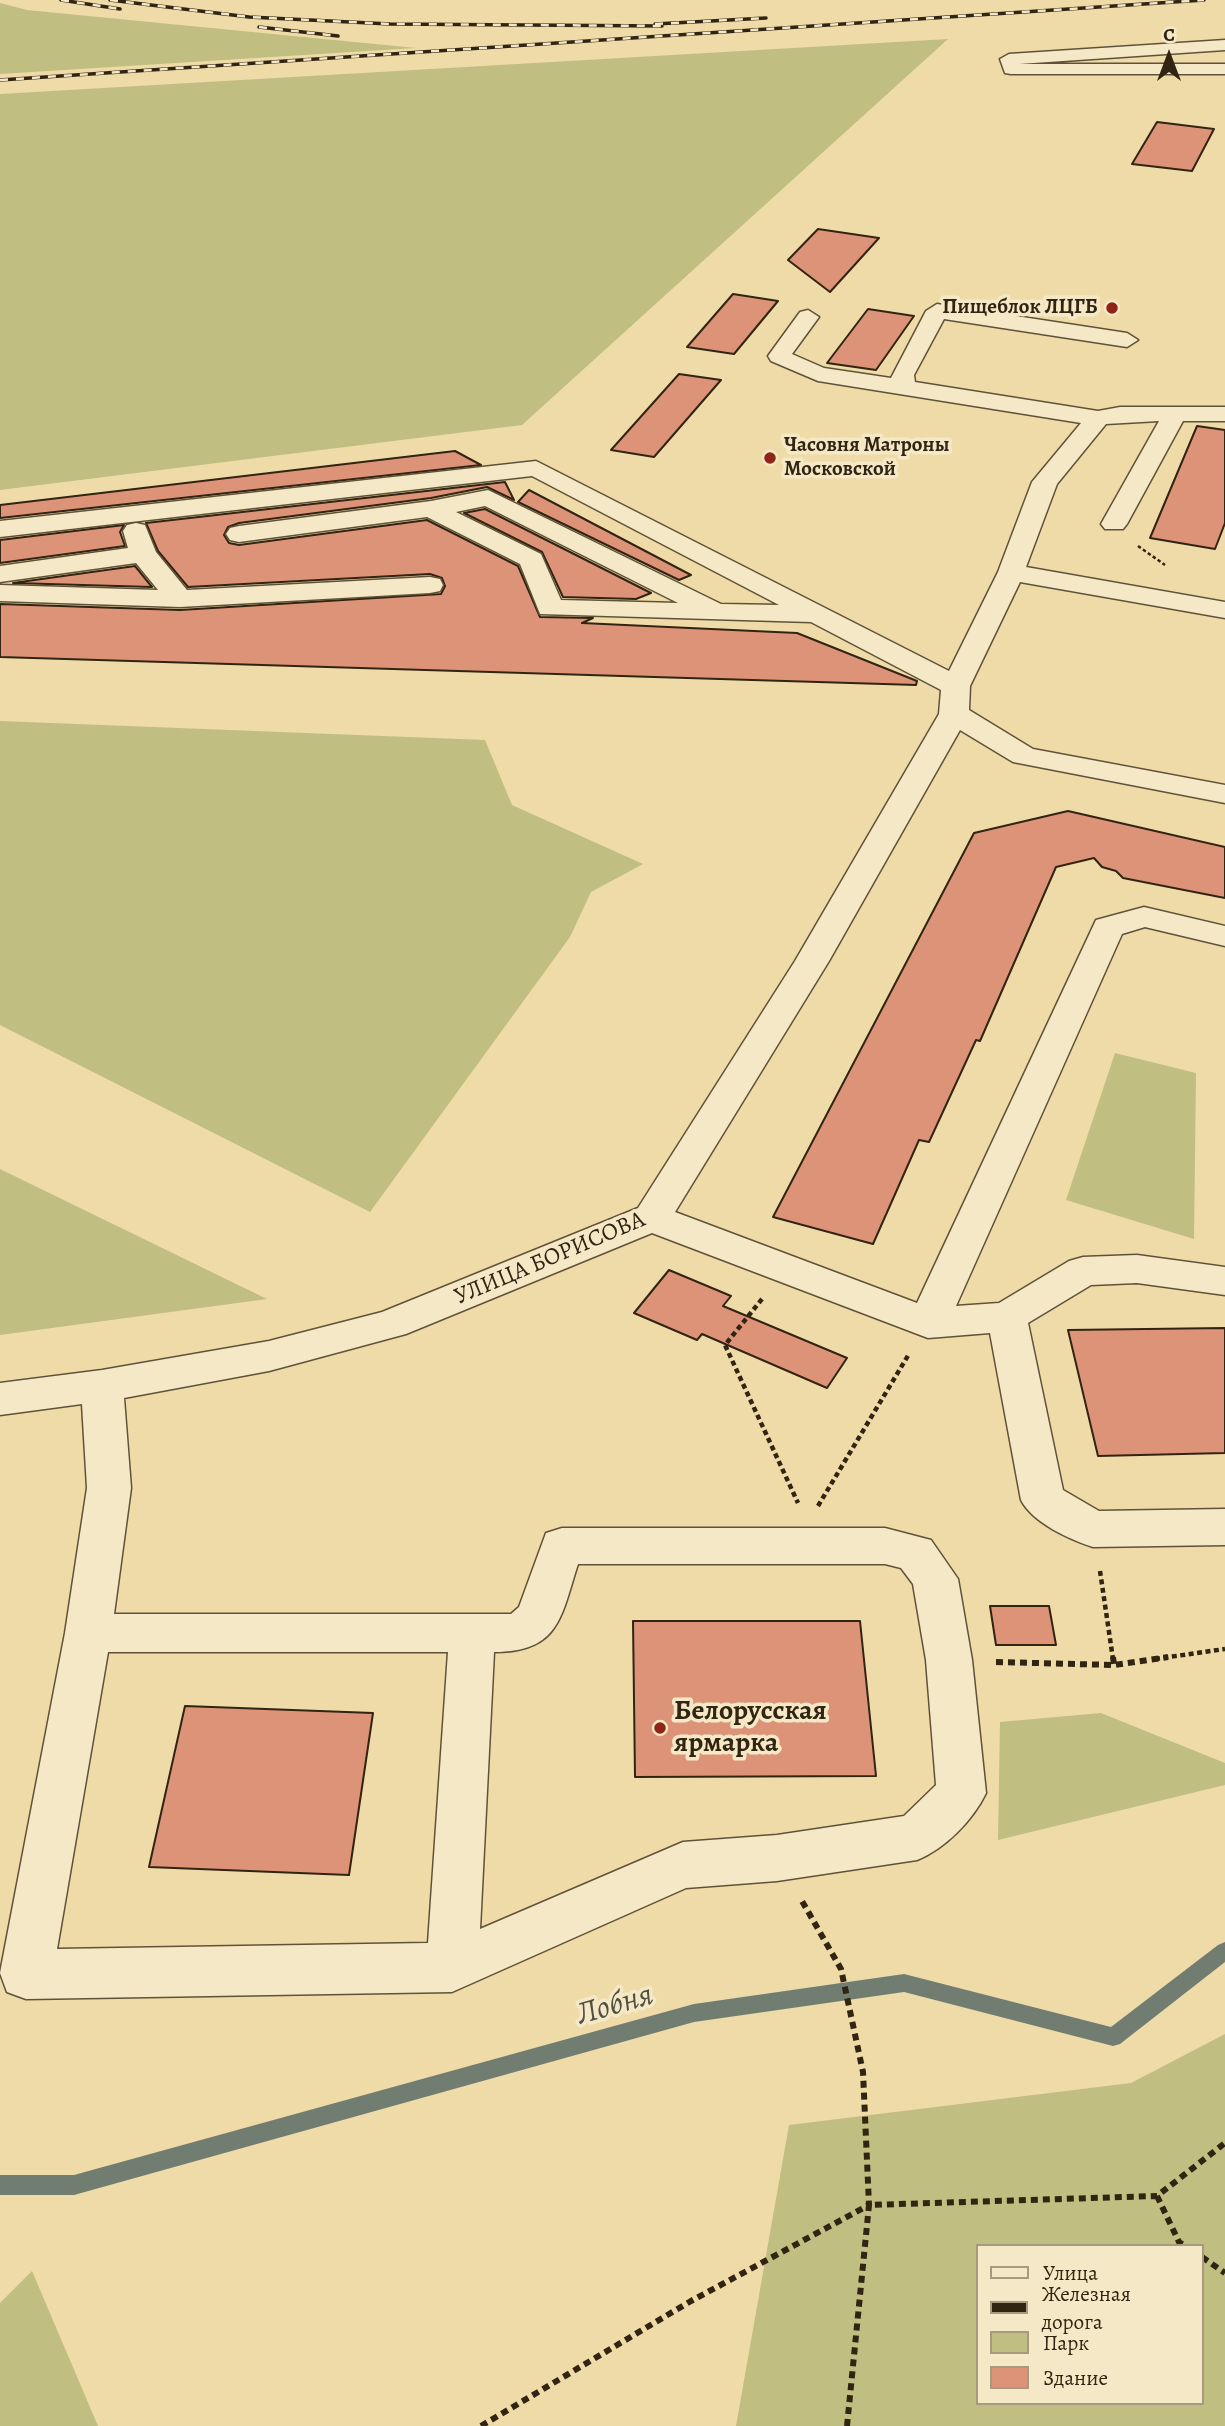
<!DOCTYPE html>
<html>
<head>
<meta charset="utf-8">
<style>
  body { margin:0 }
  #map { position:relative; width:1225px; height:2426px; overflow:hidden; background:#efdba8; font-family:Alegreya,serif }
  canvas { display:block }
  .legend { position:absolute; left:976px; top:2244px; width:228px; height:161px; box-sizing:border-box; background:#f5e8c6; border:2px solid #a79a7e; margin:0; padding:9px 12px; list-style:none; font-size:21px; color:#312412 }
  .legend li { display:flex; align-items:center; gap:14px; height:35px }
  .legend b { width:35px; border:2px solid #a79a7e }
  .north { position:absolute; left:1134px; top:21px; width:70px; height:70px; -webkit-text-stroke:5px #f5e8c6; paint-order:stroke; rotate:0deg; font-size:19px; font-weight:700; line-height:28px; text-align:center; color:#312412 }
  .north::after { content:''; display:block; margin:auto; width:24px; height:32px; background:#312412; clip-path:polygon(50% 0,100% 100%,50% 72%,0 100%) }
</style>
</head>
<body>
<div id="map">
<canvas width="1225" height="2426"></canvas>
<ul class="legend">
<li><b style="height:9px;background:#f5e8c6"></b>Улица</li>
<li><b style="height:9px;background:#312412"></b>Железная дорога</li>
<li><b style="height:19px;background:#c1be82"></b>Парк</li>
<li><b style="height:19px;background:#dd9378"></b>Здание</li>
</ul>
<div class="north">С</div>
</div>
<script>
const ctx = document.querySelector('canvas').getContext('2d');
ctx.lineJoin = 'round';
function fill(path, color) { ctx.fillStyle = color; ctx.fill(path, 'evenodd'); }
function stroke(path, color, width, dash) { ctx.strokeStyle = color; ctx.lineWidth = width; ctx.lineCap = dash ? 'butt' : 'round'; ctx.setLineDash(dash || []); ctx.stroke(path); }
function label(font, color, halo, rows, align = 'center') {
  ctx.font = font + ' Alegreya,serif'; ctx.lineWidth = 7; ctx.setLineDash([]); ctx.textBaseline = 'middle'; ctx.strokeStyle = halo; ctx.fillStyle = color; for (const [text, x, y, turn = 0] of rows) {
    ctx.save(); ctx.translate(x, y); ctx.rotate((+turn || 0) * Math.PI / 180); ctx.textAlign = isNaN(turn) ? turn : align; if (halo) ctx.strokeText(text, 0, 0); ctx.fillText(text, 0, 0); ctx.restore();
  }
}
const green = new Path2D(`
  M0 3 27 10 416 48 0 74Z
  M948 39 522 425 0 490V94Z
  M0 721 485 740 512 805 643 864 591 892 570 937 370 1212 0 1025Z
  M1115 1053 1196 1073 1194 1239 1066 1200Z
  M0 1169 267 1299 0 1335Z
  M1101 1713 1225 1763V1785L998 1840 1000 1722Z
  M1225 2034V2426H736L789 2125 1131 2083ZM978 2246H1202V2403H978Z
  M32 2271 98 2426H0V2303Z`);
const stream = new Path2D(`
  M1225 1942V1962L1120 2044 1113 2046 904 1992 694 2022 74 2195H0V2175H74L694 2004 904 1974 1111 2027 1218 1945Z`);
const building = new Path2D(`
  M1157 122 1214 129 1192 171 1132 164Z
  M818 229 879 238 830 292 788 260Z
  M733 294 778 301 734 354 687 347Z
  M868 309 914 316 876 370 827 363Z
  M679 374 721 380 654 457 611 450Z
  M1197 426 1225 430V523L1215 549 1150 538Z
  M455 451 481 465 0 518V505Z
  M505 482 514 500 487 487 431 498 239 523 228 527 224 535 229 543 239 545 427 520 518 566 540 617 593 618 582 623 797 633 917 681 916 685 0 657V604L180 610 441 594 445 586 442 578 430 574 188 587 158 551 146 523Z
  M529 490 691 575 679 580 518 502Z
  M485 509 651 593 636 599 563 597 542 552 464 513Z
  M124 525 120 532 125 546 0 563V540Z
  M135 566 152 587 13 583Z
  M1068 811 1225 847V898L1123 878 1116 871 1102 867 1094 858 1056 867 980 1041 976 1040 929 1142 919 1140 873 1244 773 1217 974 833Z
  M669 1270 731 1296 723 1306 847 1358 827 1388 702 1334 697 1340 634 1313Z
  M1225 1328V1453L1098 1456 1068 1330Z
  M990 1606H1049L1056 1645H996Z
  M633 1621H860L876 1776 635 1777Z
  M185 1706 373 1713 349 1875 149 1867Z`);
const pathFar2 = new Path2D(`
  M1138 546 1165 565`);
const pathFar1 = new Path2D(`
  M762 1299 725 1345 798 1503
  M818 1506 909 1354
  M1100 1571 1113 1659
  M1155 1659 1225 1649`);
const path = new Path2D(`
  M1113 1657 1114 1665
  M996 1662 1114 1665 1168 1657
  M1157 2196 1179 2242 1185 2246
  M1202 2257 1225 2273
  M481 2426 691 2301 869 2205 863 2072 841 1969 802 1901
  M847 2426 869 2205 1157 2196 1225 2143`);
const minor = new Path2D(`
  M1225 40V50L1019 64H1225V74H1011L1005 73 1000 59 1009 54Z
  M937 304 1127 333 1138 340 1127 347 944 319 914 375 915 382 1098 411 1120 407H1225V421H1183L1127 524 1123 529H1105L1101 524 1159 421 1106 424 1057 484 1026 567 1225 602V618L1020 582 970 686 969 710 1033 749 1225 785V803L1013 762 960 730 829 961 675 1212 917 1303 1096 920 1144 907 1225 926V946L1145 927 1122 934 956 1306 999 1303 1069 1261 1083 1257 1137 1255 1225 1267V1295L1137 1283 1091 1285 1028 1323 1063 1490 1099 1511 1225 1509V1545L1093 1547C1069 1539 1033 1523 1021 1500L990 1333 928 1338 652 1233 406 1334 269 1371 124 1398 131 1488 114 1614H511L519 1607 546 1533 562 1528H885L931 1540 958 1579 972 1660 986 1793C973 1820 945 1849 917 1860L777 1881 686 1888 452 1992 26 1999 7 1992 0 1973 65 1633 87 1488 82 1404 0 1415V1383L102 1370 269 1341 382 1312 638 1208 795 961 939 714 941 690 811 622 540 614 520 564 427 517 239 542 230 540 226 534 230 528 239 526 431 501 488 490 721 604 779 605 532 476 0 537V521L536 461 949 671 998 572 1032 482 1081 423 818 381 771 361 768 356 800 312 808 310 819 317 792 354 824 368 891 378 926 311ZM485 506 678 603 561 600 541 554 456 512ZM578 1564H885L901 1568 913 1584 926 1660 936 1785 904 1816 777 1835 683 1842 480 1929 494 1652C560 1652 561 1616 578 1564ZM108 1652H448L428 1943 57 1949Z
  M136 523 145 525 156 552 187 590 430 577 440 579 443 585 440 591 430 593 180 607 0 601V585L158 590 136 563 0 582V566L128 548 123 531 127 525Z`);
const rail = new Path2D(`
  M61 0 120 9
  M110 0 249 17 390 24 662 26
  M655 24 766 18
  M259 27 338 36
  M0 80 1204 0`);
const markers = [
  [1112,308,7,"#8f2418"],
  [770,458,7,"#8f2418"],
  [660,1728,7,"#8f2418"]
];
const farPoinames = [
  ["Пищеблок ЛЦГБ",1098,308],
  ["Часовня Матроны",784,446,"left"],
  ["Московской",784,470,"left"]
];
const streetNames = [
  ["УЛИЦА БОРИСОВА",550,1259,-23]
];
const nearPoinames = [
  ["Белорусская",674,1712],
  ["ярмарка",674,1744]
];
const nearWaternames = [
  ["Лобня",615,2006,-16]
];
fill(green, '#c1be82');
fill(stream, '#717d71');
fill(building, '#dd9378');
stroke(building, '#312412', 2);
stroke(minor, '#605238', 3);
stroke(pathFar2, '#312412', 2.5, [3.5, 2.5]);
stroke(pathFar1, '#312412', 4.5, [5, 3.5]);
stroke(path, '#312412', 6, [7, 5]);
fill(minor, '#f5e8c6');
stroke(rail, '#312412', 3.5);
stroke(rail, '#f5e8c6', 2.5, [8]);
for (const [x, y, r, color] of markers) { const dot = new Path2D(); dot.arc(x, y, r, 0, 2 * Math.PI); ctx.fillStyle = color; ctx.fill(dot); stroke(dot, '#f5e8c6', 2.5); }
label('bold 21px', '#312412', '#f5e8c6', farPoinames, 'right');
label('24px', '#312412', '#f5e8c6', streetNames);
label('bold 28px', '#312412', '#f5e8c6', nearPoinames, 'left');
label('italic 32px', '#515141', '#f5e8c6', nearWaternames);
</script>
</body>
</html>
